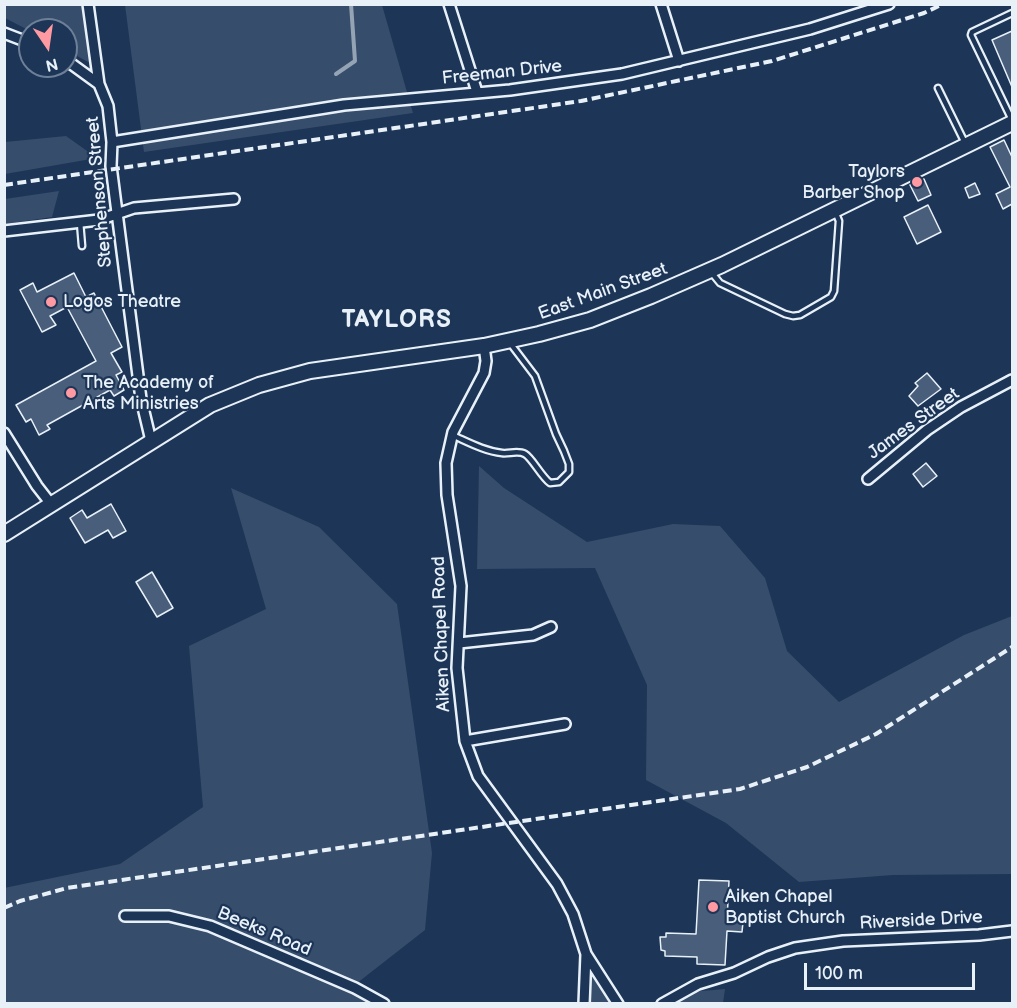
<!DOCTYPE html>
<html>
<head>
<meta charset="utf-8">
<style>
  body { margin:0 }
  #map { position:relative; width:1017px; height:1008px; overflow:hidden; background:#1d3557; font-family:"Balsamiq Sans",sans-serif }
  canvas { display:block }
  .frame { position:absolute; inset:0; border:6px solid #e8f1f8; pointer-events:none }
  .north { position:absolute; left:18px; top:18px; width:60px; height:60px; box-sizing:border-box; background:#1d3557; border:2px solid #6e8097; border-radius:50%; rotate:167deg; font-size:16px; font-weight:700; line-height:24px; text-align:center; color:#e8f1f8 }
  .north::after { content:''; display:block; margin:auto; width:21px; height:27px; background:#ff9aa2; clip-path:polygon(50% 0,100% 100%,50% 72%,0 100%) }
  .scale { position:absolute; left:804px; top:963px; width:171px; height:27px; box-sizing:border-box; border:3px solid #e8f1f8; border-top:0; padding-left:8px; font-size:18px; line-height:21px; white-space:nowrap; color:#e8f1f8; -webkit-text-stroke:4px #1d3557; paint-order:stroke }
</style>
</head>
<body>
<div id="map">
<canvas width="1017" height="1008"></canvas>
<div class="frame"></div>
<div class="north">N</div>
<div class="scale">100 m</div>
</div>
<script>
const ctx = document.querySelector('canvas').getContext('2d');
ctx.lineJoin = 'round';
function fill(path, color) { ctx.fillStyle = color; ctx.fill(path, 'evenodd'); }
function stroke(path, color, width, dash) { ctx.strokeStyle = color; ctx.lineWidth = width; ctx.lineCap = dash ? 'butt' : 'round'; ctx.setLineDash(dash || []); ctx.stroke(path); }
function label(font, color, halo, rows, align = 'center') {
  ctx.font = font + ' "Balsamiq Sans",sans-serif'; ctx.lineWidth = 4.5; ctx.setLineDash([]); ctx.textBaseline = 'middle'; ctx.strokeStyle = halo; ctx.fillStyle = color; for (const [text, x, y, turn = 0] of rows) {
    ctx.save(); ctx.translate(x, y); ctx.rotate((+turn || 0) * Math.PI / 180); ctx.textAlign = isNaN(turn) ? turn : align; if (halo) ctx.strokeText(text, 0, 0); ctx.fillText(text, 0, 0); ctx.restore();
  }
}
const green = new Path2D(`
  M4 5H83L90 63 66 50V30L30 31 5 18Z
  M125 5H382L413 113 144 152Z
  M66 136 97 158 5 174V142Z
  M59 191 52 217 5 224V199Z
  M479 466 504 488 587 542 673 524 720 526 765 578 787 651 839 702 964 635 1012 616V874L893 875 799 882 726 823 646 780 647 685 595 568 477 569Z
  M231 488 319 527 397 604 432 853 425 930 352 987 375 1003H5L4 888 120 864 203 807 189 646 266 609Z
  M592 972 614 1003 590 1004Z
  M725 989 723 1003 670 1004 690 992Z`);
const stream = new Path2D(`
  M336 74 355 61 351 4`);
const building = new Path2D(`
  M1012 31V87L992 40Z
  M1004 140 1012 157V204L1003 209 996 194 1010 187 990 147Z
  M924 179 931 195 918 201 910 185Z
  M975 183 980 194 969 198 965 188Z
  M928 205 941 232 917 244 904 217Z
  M74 273 86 297 94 293 122 347 111 353 122 372 116 375 124 390 114 396 110 390 47 425 50 429 39 435 31 419 26 422 16 405 96 361 67 307 50 316 56 325 42 332 20 290 33 283 37 292Z
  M927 373 941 389 918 406 909 396 918 386 915 383Z
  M926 463 937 476 923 487 913 474Z
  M111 504 126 531 113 538 108 530 85 543 70 518 82 510 87 518Z
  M152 572 173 608 157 617 136 582Z
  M699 880 729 881 727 921 743 922 742 932 727 931 725 965 697 964V957L665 956V951L661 950 660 937H666V933L696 934Z`);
const lane = new Path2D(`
  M1012 13 972 32 971 35 1012 120
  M938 88 965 143
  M80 222 82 246
  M711 272 720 283 785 314 793 316 800 315 831 297 834 291 839 221 835 211
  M452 435C468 442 484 451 502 453 509 454 518 450 525 454 532 458 541 476 550 483L559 482 569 472V464L564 451 556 434 535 376 510 343`);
const street = new Path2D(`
  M88 4 99 84 108 106 112 142 111 166 141 399 151 441
  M449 4 477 92
  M661 4 679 61
  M4 33 30 43
  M66 60 99 84
  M112 142 344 105 510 90 622 74 810 29 889 4
  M4 231 99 220 134 208 234 199
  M484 346 486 361 484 373 453 432 446 463 447 495 461 586 457 668 465 741 478 776 557 884 573 914 586 954 584 1004
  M4 433 37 486 51 504
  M868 479 927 430 961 407 1012 380
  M459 643 533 635 551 627
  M465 741 565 724
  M125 916H169L210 926 355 988 384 1004
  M586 954 618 1004
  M662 1004 698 984 734 973 768 957 795 948 843 941 979 935 1012 931`);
const secondary = new Path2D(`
  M4 534 210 405 259 385 310 371 484 346 539 334 590 320 651 296 722 265 1012 123`);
const rail = new Path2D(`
  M4 185 581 101 772 61 924 13 943 4
  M4 908 20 901 67 888 740 789 807 767 876 734 1012 647`);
const markers = [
  [917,182,6,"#ff9aa2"],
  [51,302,6,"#ff9aa2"],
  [71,393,6,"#ff9aa2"],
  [713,907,6,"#ff9aa2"]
];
const streetNames = [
  ["Freeman Drive",502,73,-6],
  ["Stephenson Street",100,192,-95],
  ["East Main Street",603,292,-20],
  ["James Street",914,424,-36],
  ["Aiken Chapel Road",442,634,-92],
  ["Riverside Drive",921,921,-3],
  ["Beeks Road",264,932,23]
];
const poiNames = [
  ["Taylors",905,172,"right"],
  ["Barber Shop",905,193,"right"],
  ["Logos Theatre",63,302],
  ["The Academy of",83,383],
  ["Arts Ministries",83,404],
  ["Aiken Chapel",725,897],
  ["Baptist Church",725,918]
];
const districtNames = [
  ["TAYLORS",397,321]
];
fill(green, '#374d6c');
stroke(stream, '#95a4b5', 4);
fill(building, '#495e7a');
stroke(building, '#e8f1f8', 1.5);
stroke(lane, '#e8f1f8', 9);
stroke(street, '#e8f1f8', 14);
stroke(secondary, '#e8f1f8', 18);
stroke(lane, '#1d3557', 4.5);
stroke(street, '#1d3557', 9);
stroke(secondary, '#1d3557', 14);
stroke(rail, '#e8f1f8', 4, [9, 4.5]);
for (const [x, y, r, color] of markers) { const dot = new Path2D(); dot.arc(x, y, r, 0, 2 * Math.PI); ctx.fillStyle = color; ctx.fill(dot); stroke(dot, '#1d3557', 2); }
label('18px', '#e8f1f8', '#1d3557', streetNames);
label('18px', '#e8f1f8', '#1d3557', poiNames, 'left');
ctx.letterSpacing = '1.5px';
label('bold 24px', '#e8f1f8', '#1d3557', districtNames);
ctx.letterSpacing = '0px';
</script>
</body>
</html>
